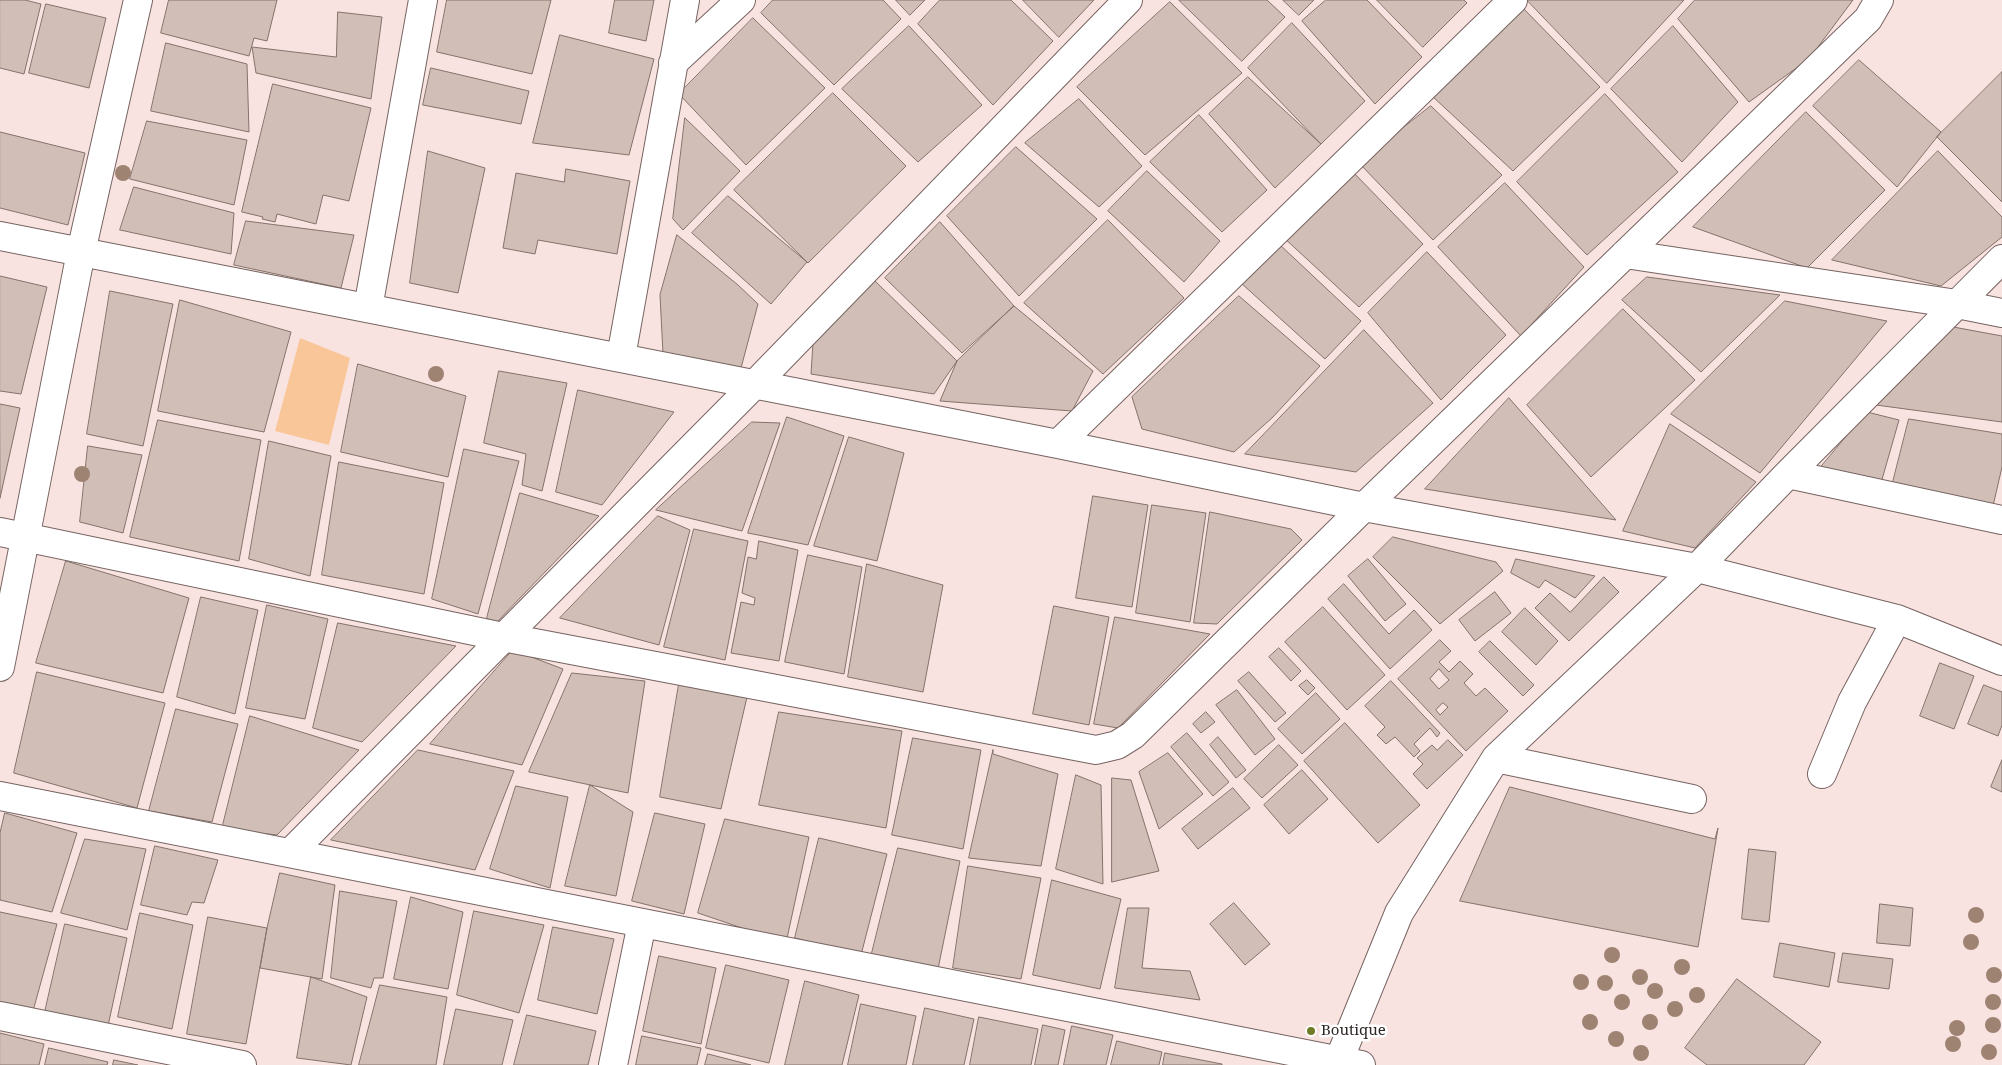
<!DOCTYPE html>
<html>
<head>
<meta charset="utf-8">
<style>
  body { margin:0 }
  canvas { display:block; background:#f9e3e0 }
</style>
</head>
<body>
<canvas width="2002" height="1065"></canvas>
<script>
const ctx = document.querySelector('canvas').getContext('2d');
ctx.lineJoin = 'round';
function fill(path, color) { ctx.fillStyle = color; ctx.fill(path, 'evenodd'); }
function stroke(path, color, width, dash) { ctx.strokeStyle = color; ctx.lineWidth = width; ctx.lineCap = dash ? 'butt' : 'round'; ctx.setLineDash(dash || []); ctx.stroke(path); }
function label(font, color, halo, rows, align = 'center') {
  ctx.font = font + ' "Noto Serif",serif'; ctx.lineWidth = 5; ctx.setLineDash([]); ctx.textBaseline = 'middle'; ctx.strokeStyle = halo; ctx.fillStyle = color; for (const [text, x, y, turn = 0] of rows) {
    ctx.save(); ctx.translate(x, y); ctx.rotate((+turn || 0) * Math.PI / 180); ctx.textAlign = isNaN(turn) ? turn : align; if (halo) ctx.strokeText(text, 0, 0); ctx.fillText(text, 0, 0); ctx.restore();
  }
}
const green = new Path2D(`
  M300 338 350 358 329 445 275 431Z`);
const building = new Path2D(`
  M0 0H25L41 4 24 74 0 68Z
  M169 0H277L267 41 254 38 249 56 161 33Z
  M447 0H551L532 74 437 52Z
  M615 0H654L646 41 609 33Z
  M773 0H883L901 19 834 85 761 13Z
  M896 0H925L910 15Z
  M940 0H1011L1053 41 993 105 918 24Z
  M1023 0H1094L1059 37Z
  M1179 0H1267L1285 17 1242 61Z
  M1283 0H1314L1299 15Z
  M1326 0H1367L1422 57 1375 104 1302 21Z
  M1377 0H1464L1467 3 1423 47Z
  M1527 0H1684L1607 83Z
  M1695 0H1853L1809 59 1749 102 1678 19Z
  M1170 2 1242 73 1145 155 1077 87Z
  M46 4 106 18 89 88 29 73Z
  M1521 6 1600 87 1513 171 1432 96Z
  M338 12 382 17 371 99 256 73 252 47 336 57Z
  M753 18 825 88 746 165 679 94Z
  M1292 23 1365 101 1321 144 1248 68Z
  M909 26 982 105 918 162 842 89Z
  M1673 26 1738 102 1682 162 1611 89Z
  M560 35 654 59 629 155 533 143Z
  M166 43 247 64 249 132 151 111Z
  M1859 60 1941 132 1897 187 1813 106Z
  M431 68 529 91 521 124 423 105Z
  M2002 72V202L1937 137Z
  M1248 77 1321 144 1275 188 1209 114Z
  M273 84 371 108 349 201 323 195 316 224 277 214 275 222 262 219 263 217 242 212Z
  M833 93 906 166 808 263 734 190Z
  M1605 94 1678 172 1587 255 1517 182Z
  M1079 99 1142 166 1099 207 1025 143Z
  M1431 106 1502 175 1433 240 1359 163Z
  M1806 112 1885 190 1807 268 1693 227Z
  M1199 115 1267 190 1222 232 1150 162Z
  M685 118 740 171 683 230 673 219Z
  M147 121 247 140 234 205 130 179Z
  M0 132 85 153 68 225 0 208Z
  M1016 147 1097 219 1019 296 947 216Z
  M428 151 485 168 458 293 410 283Z
  M1938 151 2002 217V237L1941 286 1832 260Z
  M566 169 630 181 617 254 538 240 535 254 503 248 516 173 564 182Z
  M1351 170 1423 244 1359 307 1283 237Z
  M1147 171 1220 241 1184 282 1108 211Z
  M1505 183 1584 267 1521 336 1438 247Z
  M134 187 234 213 231 254 120 230Z
  M728 196 807 262 771 304 692 233Z
  M1108 220 1184 298 1103 374 1024 303Z
  M246 221 354 235 341 288 234 265Z
  M940 222 1014 306 962 353 885 278Z
  M677 235 738 285 758 304 741 368 663 354 660 295Z
  M1279 244 1361 321 1325 359 1241 283Z
  M1427 252 1506 335 1441 400 1368 313Z
  M0 276 47 287 21 394 0 391Z
  M1647 277 1780 295 1701 372 1622 300Z
  M875 281 957 361 934 394 811 374 813 343Z
  M110 291 173 304 143 446 87 434Z
  M1239 296 1320 366 1273 417 1234 452 1142 429 1132 397Z
  M180 300 291 332 264 432 158 411Z
  M1785 301 1887 321 1760 473 1671 414Z
  M1014 306 1093 371 1072 411 940 401 957 361Z
  M1623 309 1695 380 1591 477 1527 405Z
  M1948 326 2002 336V422L1876 405Z
  M1364 330 1433 403 1356 472 1245 454Z
  M358 364 466 396 448 477 341 452Z
  M499 371 567 383 542 491 522 485 526 454 484 443Z
  M578 390 674 412 602 505 556 492Z
  M1509 398 1616 520 1425 489Z
  M0 404 20 408 0 498Z
  M1867 412 1899 420 1881 483 1820 468Z
  M787 417 844 436 808 545 748 533Z
  M1909 419 2002 434V467L1993 506 1892 486Z
  M158 420 261 440 239 561 130 537Z
  M752 422 780 423 742 531 656 510Z
  M1670 424 1756 482 1695 548 1623 531Z
  M849 437 904 453 877 561 814 546Z
  M269 441 331 456 310 576 249 559Z
  M88 446 142 455 123 533 80 522Z
  M464 449 519 461 478 614 432 599Z
  M339 462 444 483 424 594 322 575Z
  M520 493 599 516 495 624 487 618Z
  M1093 496 1148 505 1132 607 1076 598Z
  M1152 505 1206 513 1190 622 1136 613Z
  M1210 512 1291 529 1302 540 1217 624 1194 623Z
  M658 516 690 530 659 645 560 618Z
  M694 529 748 541 725 660 664 647Z
  M1393 537 1496 562 1503 571 1440 624 1373 557Z
  M759 541 798 550 779 661 731 653 741 602 754 605 755 598 742 593 748 557 756 559Z
  M808 555 862 567 844 674 785 662Z
  M1368 559 1406 604 1385 621 1348 576Z
  M1516 559 1595 576 1575 598 1545 580 1539 588 1511 573Z
  M66 561 189 598 163 693 36 663Z
  M867 564 943 585 923 692 848 677Z
  M1604 577 1619 592 1569 641 1535 608 1550 593 1570 612Z
  M1344 584 1389 634 1414 610 1432 630 1390 669 1328 599Z
  M1495 592 1511 613 1475 641 1459 620Z
  M201 597 258 610 235 714 177 697Z
  M267 605 328 619 305 719 246 708Z
  M1054 606 1109 617 1089 725 1033 714Z
  M1323 607 1385 675 1347 710 1285 642Z
  M1525 608 1558 641 1536 665 1502 632Z
  M1115 617 1210 634 1118 728 1094 724Z
  M338 623 456 646 362 742 313 728Z
  M1440 640 1451 651 1439 662 1449 672 1460 661 1473 674 1464 683 1476 696 1485 688 1508 711 1466 751 1398 679ZM1439 669 1449 680 1439 689 1430 679ZM1443 703 1448 707 1440 715 1436 710Z
  M1490 641 1534 685 1523 696 1479 652Z
  M1279 648 1301 671 1291 681 1269 657Z
  M513 650 563 669 522 765 430 744Z
  M1940 663 1974 676 1954 729 1920 716Z
  M37 672 165 703 137 808 14 773Z
  M1249 672 1286 713 1275 722 1238 681Z
  M572 673 645 681 628 793 529 772Z
  M1307 680 1315 688 1308 695 1299 686Z
  M1391 681 1440 733 1437 737 1430 728 1414 744 1420 751 1414 757 1395 737 1386 744 1377 735 1385 727 1365 706Z
  M679 684 747 697 721 809 660 797Z
  M1984 685 2002 692V725L1998 736 1968 724Z
  M1237 690 1275 739 1255 755 1216 705Z
  M1316 693 1340 719 1302 754 1278 729Z
  M176 709 238 724 212 822 149 811Z
  M779 712 902 731 886 828 759 805Z
  M1206 712 1215 722 1201 733 1193 724Z
  M250 716 359 750 277 835 222 829Z
  M1345 723 1420 805 1378 843 1304 761Z
  M1187 733 1229 782 1213 796 1171 747Z
  M1218 737 1246 770 1236 778 1210 745Z
  M913 738 981 750 963 849 892 835Z
  M1448 740 1463 755 1427 789 1413 774 1423 764 1417 758 1432 745 1437 750Z
  M1279 745 1298 765 1262 798 1244 779Z
  M418 750 514 771 475 870 331 840Z
  M993 750V754L1058 774 1041 866 969 858Z
  M1168 753 1203 794 1159 829 1139 772Z
  M2002 760V792L1991 787Z
  M1302 770 1328 799 1289 834 1264 805Z
  M1076 775 1101 785 1103 884 1056 869Z
  M1112 778 1131 780 1159 871 1112 882Z
  M590 785 633 812 616 896 565 886Z
  M516 786 568 797 550 888 490 869Z
  M1510 787 1715 839 1718 828 1698 947 1460 901Z
  M1233 788 1250 808 1198 849 1182 829Z
  M5 813 77 833 52 912 0 900V833Z
  M655 813 705 824 684 914 632 901Z
  M725 819 809 837 786 943 698 913Z
  M819 838 887 854 861 955 795 938Z
  M85 839 146 849 127 930 61 913Z
  M155 846 218 860 204 903 192 902 187 915 141 905Z
  M898 848 960 861 938 969 871 957Z
  M1749 849 1776 852 1769 922 1742 919Z
  M968 866 1041 878 1021 979 953 968Z
  M280 873 335 885 322 979 260 968 267 928Z
  M1052 880 1121 899 1100 989 1033 975Z
  M340 891 397 901 383 978H374L371 988 331 978Z
  M411 897 463 912 448 989 394 979Z
  M1234 903 1270 944 1245 965 1210 924Z
  M1880 904 1913 908 1910 946 1877 943Z
  M1128 908H1149L1142 968 1190 971 1200 1000 1115 988Z
  M474 911 544 925 519 1013 457 995Z
  M0 912 57 924 33 1011 0 1003Z
  M140 913 193 925 172 1029 118 1017Z
  M208 917 267 928 246 1044 187 1034Z
  M65 924 127 938 108 1026 45 1012Z
  M553 927 614 939 597 1014 538 1000Z
  M1780 943 1835 953 1829 987 1774 977Z
  M1843 953 1893 959 1889 989 1838 982Z
  M659 956 716 968 701 1044 643 1031Z
  M726 965 789 980 769 1063 706 1048Z
  M311 977 367 997 351 1065 297 1058Z
  M1737 979 1821 1042 1804 1065H1707L1685 1048Z
  M805 981 859 995 842 1065H785Z
  M380 985 447 997 436 1065H359Z
  M861 1004 916 1016 906 1065H848Z
  M925 1008 974 1019 964 1065H913Z
  M456 1009 513 1020 502 1065H444Z
  M527 1015 596 1031 588 1065H514Z
  M979 1017 1038 1029 1031 1065H970Z
  M1043 1025 1065 1030 1058 1065H1035Z
  M1072 1026 1113 1035 1106 1065H1064Z
  M0 1033 44 1044 39 1065H0Z
  M642 1036 701 1048 697 1065H636Z
  M1117 1041 1162 1052 1159 1065H1111Z
  M49 1048 108 1062 107 1065H45Z
  M1165 1053 1222 1064V1065H1163Z
  M708 1054 751 1065H705Z
  M114 1060 138 1065H113Z`);
const minor = new Path2D(`
  M673 63 741 0
  M0 236 1058 444 1364 507 1697 568 1897 619 2002 661
  M1625 254 1957 304 2002 313
  M368 308 423 0
  M621 357 685 0
  M1058 444 1513 0
  M1788 474 2002 520
  M0 532 503 637 1096 750 1117 745 1133 735 1364 507 1868 19 1879 0
  M0 667 81 252 138 0
  M1496 758 1692 799
  M1822 774 1852 702 1897 619
  M0 796 1361 1065
  M290 853 755 384 1128 0
  M0 1016 242 1065
  M613 1065 642 923
  M1337 1065 1399 913 1496 758 1697 568 1788 474 2002 259`);
const trees = [
  [123,173],
  [436,374],
  [82,474],
  [1976,915],
  [1971,942],
  [1612,955],
  [1682,967],
  [1994,975],
  [1640,977],
  [1581,982],
  [1605,983],
  [1655,991],
  [1697,995],
  [1622,1002],
  [1993,1002],
  [1675,1009],
  [1590,1022],
  [1650,1022],
  [1993,1025],
  [1957,1028],
  [1616,1039],
  [1953,1044],
  [1989,1052],
  [1641,1053]
];
const markers = [
  [1311,1031,5,"#707b27"]
];
const poiNames = [
  ["Boutique",1321,1031]
];
fill(green, '#f9c69a');
fill(building, '#d1beb6');
stroke(building, '#84726b', 1);
stroke(minor, '#776462', 30);
stroke(minor, '#fff', 28);
ctx.fillStyle = '#9e8373';
for (const [x, y] of trees) { ctx.beginPath(); ctx.arc(x, y, 8, 0, 2 * Math.PI); ctx.fill(); }
for (const [x, y, r, color] of markers) { const dot = new Path2D(); dot.arc(x, y, r, 0, 2 * Math.PI); ctx.fillStyle = color; ctx.fill(dot); stroke(dot, '#fff', 2); }
label('15px', '#2e2625', '#fff', poiNames, 'left');
</script>
</body>
</html>
